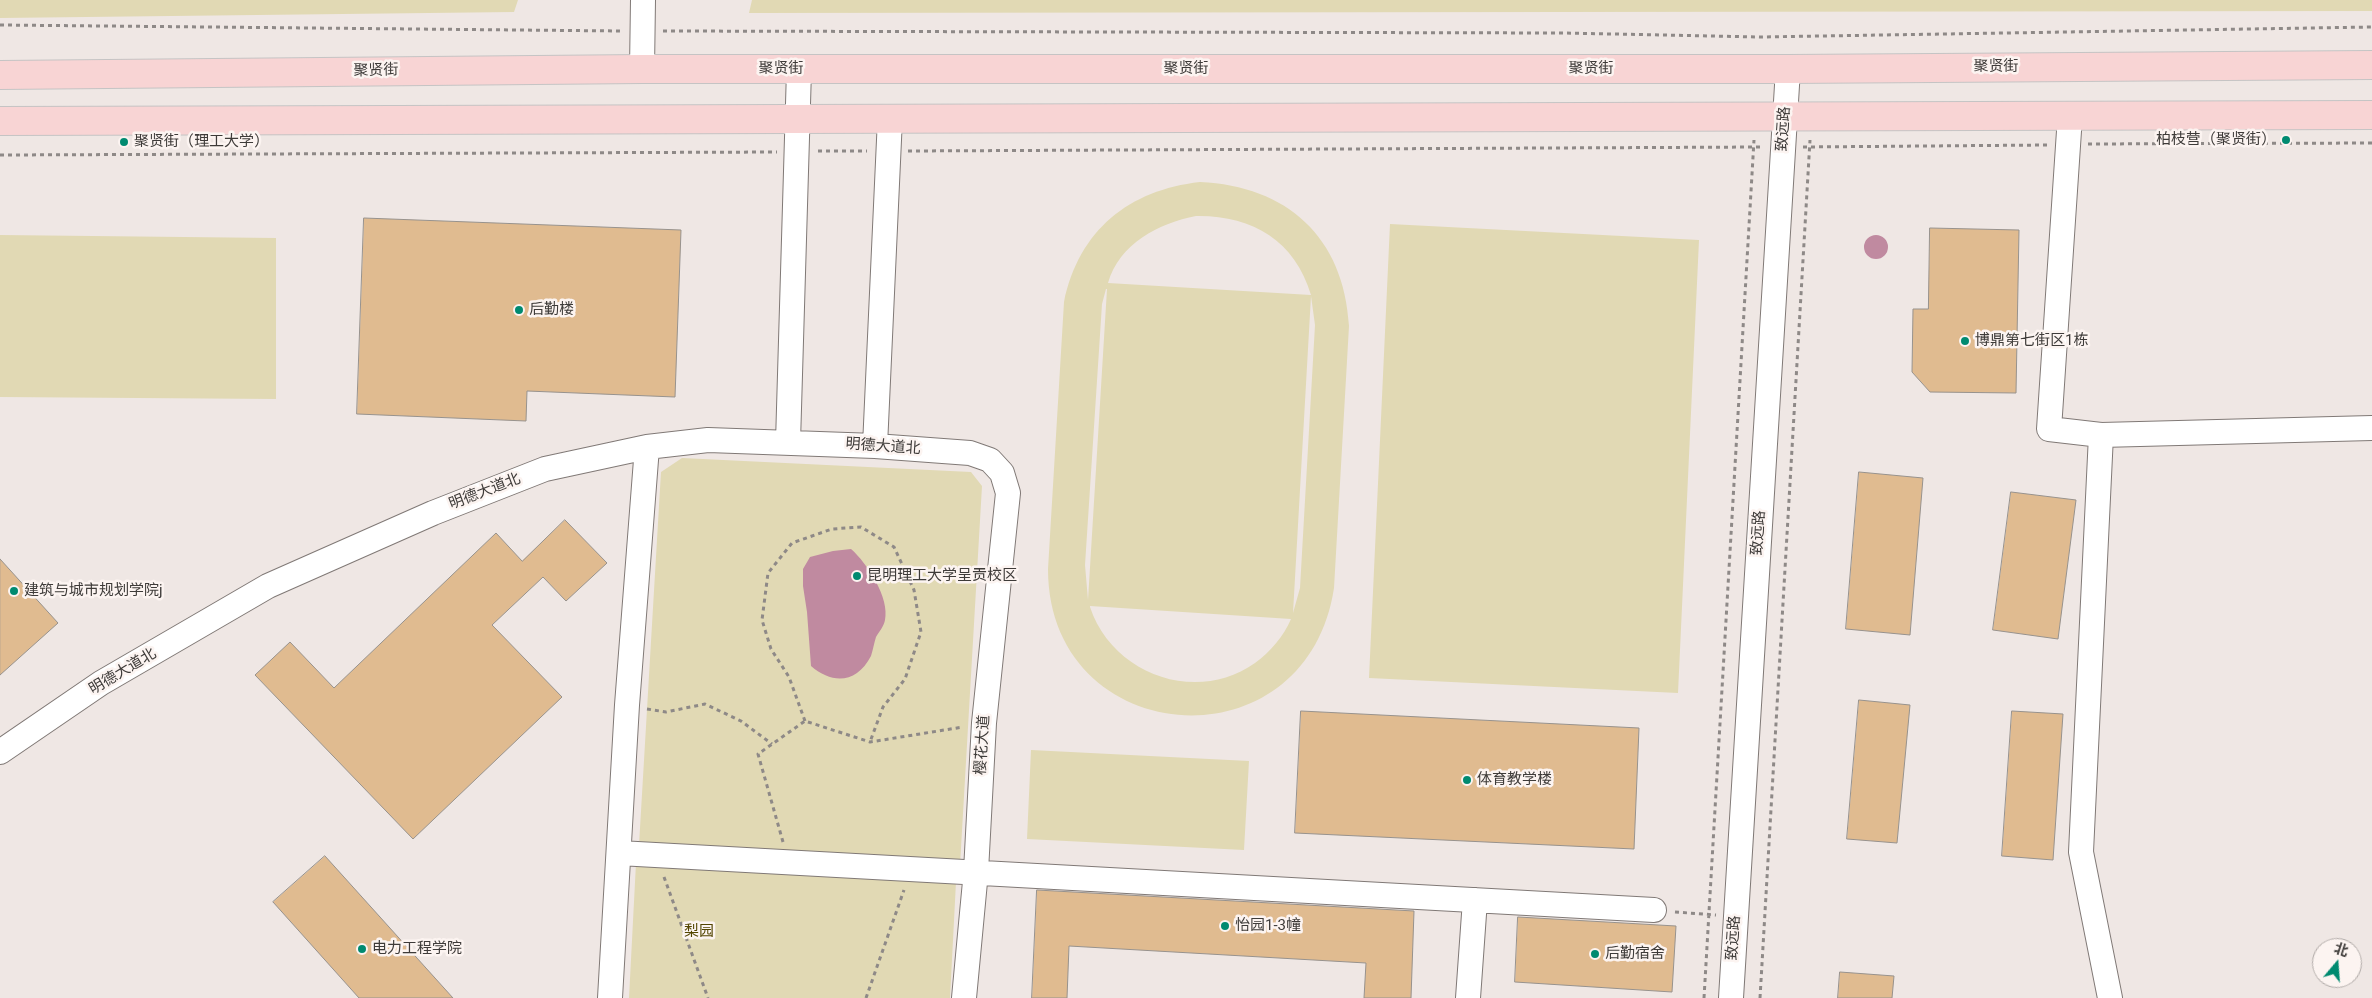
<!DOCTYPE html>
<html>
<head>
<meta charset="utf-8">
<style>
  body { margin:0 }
  #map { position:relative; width:2372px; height:998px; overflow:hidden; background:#efe7e4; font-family:Roboto,"Noto Sans SC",sans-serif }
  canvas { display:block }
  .north { position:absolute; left:2312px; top:938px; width:50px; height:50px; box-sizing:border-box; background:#fcf4f1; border:1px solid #b0aaa7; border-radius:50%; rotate:18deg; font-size:14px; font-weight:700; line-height:20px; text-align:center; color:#3e3b39 }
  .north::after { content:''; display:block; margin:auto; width:18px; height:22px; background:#008a70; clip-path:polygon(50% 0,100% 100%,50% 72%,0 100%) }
</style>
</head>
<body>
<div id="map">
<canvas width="2372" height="998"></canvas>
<div class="north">北</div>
</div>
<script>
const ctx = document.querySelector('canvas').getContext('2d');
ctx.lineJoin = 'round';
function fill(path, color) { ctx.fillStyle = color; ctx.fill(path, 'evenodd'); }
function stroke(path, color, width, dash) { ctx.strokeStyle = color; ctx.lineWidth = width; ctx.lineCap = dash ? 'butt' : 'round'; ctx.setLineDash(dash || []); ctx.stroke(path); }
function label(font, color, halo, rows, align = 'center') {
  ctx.font = font + ' Roboto,"Noto Sans SC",sans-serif'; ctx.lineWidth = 5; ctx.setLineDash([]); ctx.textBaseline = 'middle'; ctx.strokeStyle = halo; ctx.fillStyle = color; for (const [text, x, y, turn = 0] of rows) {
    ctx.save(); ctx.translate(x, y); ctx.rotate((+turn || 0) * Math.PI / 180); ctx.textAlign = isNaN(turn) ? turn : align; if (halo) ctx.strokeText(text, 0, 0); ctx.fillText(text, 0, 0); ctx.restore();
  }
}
const green = new Path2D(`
  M0 0H518L514 12 0 18Z
  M752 0H2372V11L749 13Z
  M1200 182C1287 186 1344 237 1349 326L1334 588C1306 771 1048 750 1048 569L1064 302C1079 230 1129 190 1200 182ZM1196 216C1251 215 1295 240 1311 295L1108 283C1119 244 1159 223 1196 216ZM1106 289H1107L1088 600 1085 565 1102 304ZM1311 296 1315 325 1300 588 1293 613ZM1090 607V606L1291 619C1284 636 1270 652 1255 663 1196 705 1112 674 1090 607Z
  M1390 224 1699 240 1678 693 1369 678Z
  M0 235 276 238V399L0 397Z
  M682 458 971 472 982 486 960 865 639 845 661 472Z
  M1031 750 1249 761 1244 850 1027 839Z
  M636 863 956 882 950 998H629Z`);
const water = new Path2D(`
  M1864 247a12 12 0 1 1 24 0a12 12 0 1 1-24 0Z
  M851 549C867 563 890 598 885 620 884 626 879 632 876 637 874 643 873 650 871 656 857 683 833 685 811 666L807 612 803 586V569L810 557 833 551Z`);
const building = new Path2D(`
  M364 218 681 230 675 397 527 391 526 421 357 414Z
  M1930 228 2019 230 2016 393 1930 392 1912 372 1913 309H1928Z
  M1859 472 1923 478 1910 635 1846 629Z
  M2011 492 2076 500 2058 639 1993 630Z
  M565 520 607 563 566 601 543 577 492 625 562 697 413 839 255 675 290 642 334 688 496 533 522 561Z
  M0 559 58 623 0 675Z
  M1859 700 1910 705 1897 843 1847 839Z
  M1301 711 1639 728 1634 849 1295 833Z
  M2012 711 2063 714 2053 860 2002 856Z
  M325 856 453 998H359L273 902Z
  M1037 890 1414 911 1411 998H1364L1366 963 1069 946 1067 998H1032Z
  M1518 917 1676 926 1672 992 1515 982Z
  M1840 972 1894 976 1892 998H1838Z`);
const path = new Path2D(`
  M0 25 622 31
  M663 31 1564 33 1760 37 2372 27
  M2088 144 2372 143
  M1803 147 2047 145
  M818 151H867
  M908 151 1762 147
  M0 155 777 152
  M647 709 666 712 705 704 741 721 772 744
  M805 721 789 677 771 649 762 620 768 573 792 543 832 529 861 527 894 547 914 590 921 632 905 679 883 707 870 742
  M783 842 758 754 805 721 870 742 963 727
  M664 877 708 998
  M1675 912 1716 915
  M866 998 904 890
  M1704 998 1754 140
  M1760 998 1810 140`);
const minor = new Path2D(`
  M642 69 643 0
  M2070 116 2049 429 2101 435 2081 852 2110 998
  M2101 435 2372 428
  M788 442 799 70
  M875 446 890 118
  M0 752 101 683 268 586 433 513 545 469 647 447 708 440 875 446 970 453 990 460 1002 473 1008 493 984 723 976 871 964 998
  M619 853 1654 910
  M610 998 627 705 647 447
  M1468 998 1475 900
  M1731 998 1788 69`);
const major = new Path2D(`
  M0 75 642 69H1788L2372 65
  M0 121 2372 115`);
const markers = [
  [2286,140,5,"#008a70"],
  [124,142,5,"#008a70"],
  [519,310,5,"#008a70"],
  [1965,341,5,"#008a70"],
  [857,576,5,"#008a70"],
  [14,591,5,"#008a70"],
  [1467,780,5,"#008a70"],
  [1225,926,5,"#008a70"],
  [362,949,5,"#008a70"],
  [1595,954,5,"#008a70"]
];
const streetNames = [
  ["聚贤街",1996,67],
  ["聚贤街",781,69],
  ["聚贤街",1186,69],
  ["聚贤街",1591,69],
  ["聚贤街",376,71,-1],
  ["致远路",1784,129,-86],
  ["明德大道北",883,447,4],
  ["明德大道北",485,492,-21],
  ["致远路",1759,533,-86],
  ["明德大道北",123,672,-31],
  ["樱花大道",983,745,-86],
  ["致远路",1734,938,-86]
];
const poiNames = [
  ["柏枝营（聚贤街）",2276,140,"right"],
  ["聚贤街（理工大学）",134,142],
  ["后勤楼",529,310],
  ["博鼎第七街区1栋",1975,341],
  ["昆明理工大学呈贡校区",867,576],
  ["建筑与城市规划学院j",24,591],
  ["体育教学楼",1477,780],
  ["怡园1-3幢",1235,926],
  ["电力工程学院",372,949],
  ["后勤宿舍",1605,954]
];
const parkNames = [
  ["梨园",699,932]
];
fill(green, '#e1d9b4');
fill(water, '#c08aa0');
fill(building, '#e0bb90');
stroke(building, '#97928d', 1);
stroke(minor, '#807976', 26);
stroke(major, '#c5c4c4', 30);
stroke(path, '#8e8987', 3, [4, 4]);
stroke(minor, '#fff', 24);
stroke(major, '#f8d4d4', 28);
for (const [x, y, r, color] of markers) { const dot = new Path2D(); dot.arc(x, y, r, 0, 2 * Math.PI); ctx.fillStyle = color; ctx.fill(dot); stroke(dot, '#fcf4f1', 2); }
label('15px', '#3e3b39', '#fcf4f1', streetNames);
label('15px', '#3e3b39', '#fcf4f1', poiNames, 'left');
label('15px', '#534500', '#fcf4f1', parkNames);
</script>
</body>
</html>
